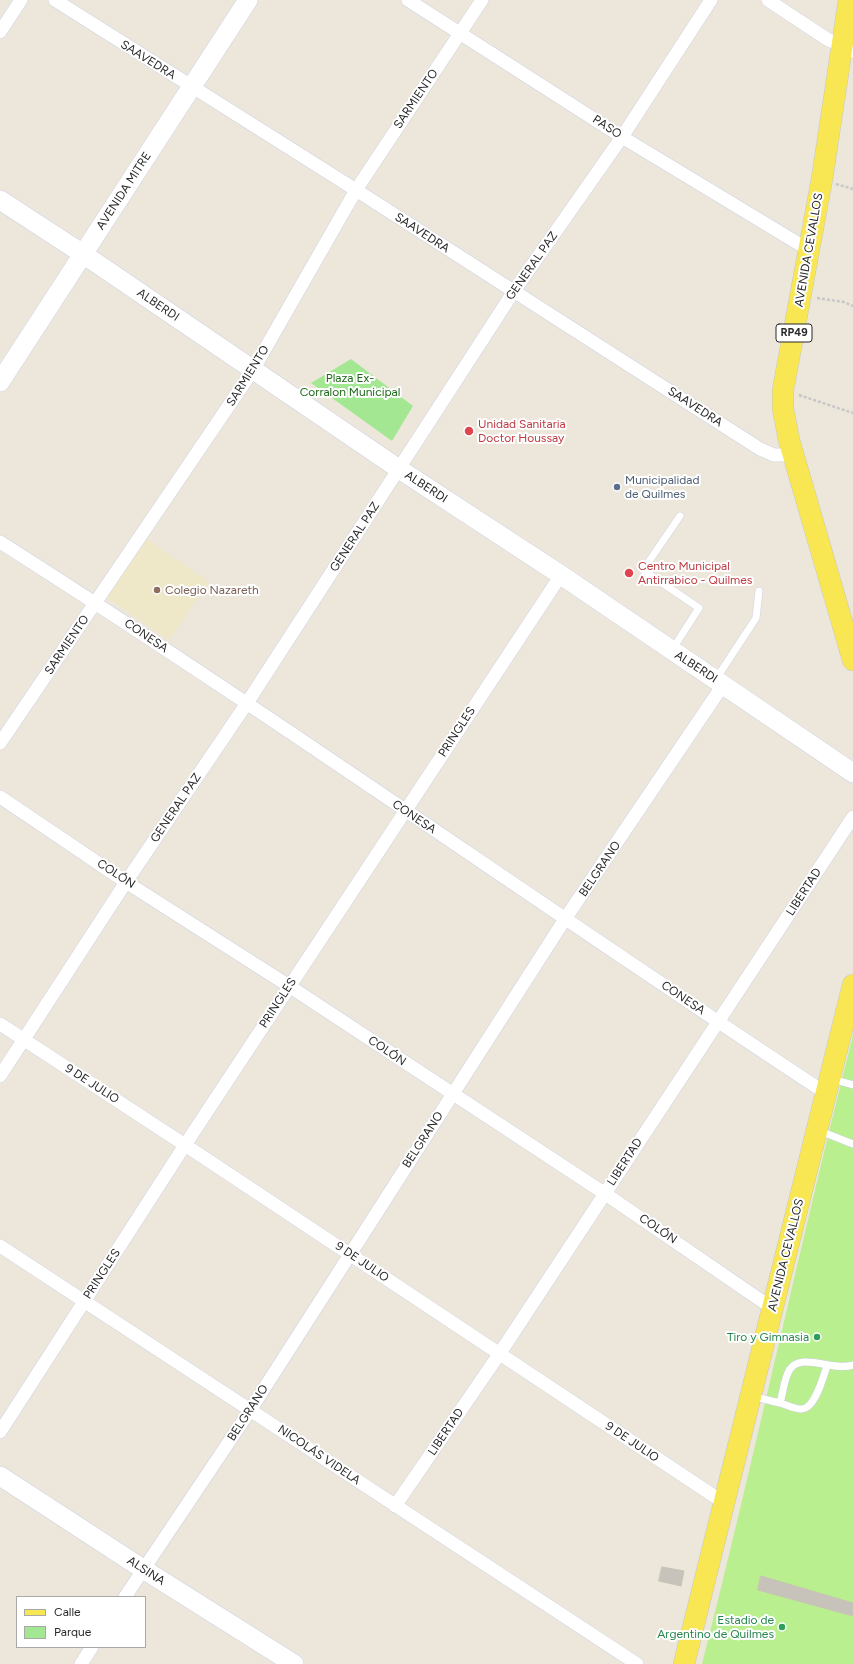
<!DOCTYPE html>
<html>
<head>
<meta charset="utf-8">
<style>
  body { margin:0 }
  #map { position:relative; width:853px; height:1664px; overflow:hidden; background:#ece7da; font-family:Figtree,sans-serif }
  canvas { display:block }
  .legend { position:absolute; left:16px; top:1596px; width:130px; height:52px; box-sizing:border-box; background:#fff; border:1px solid #a9a9a9; margin:0; padding:5px 7px; list-style:none; font-size:12px; color:#292929 }
  .legend li { display:flex; align-items:center; gap:8px; height:20px }
  .legend b { width:20px; border:1px solid #a9a9a9 }
</style>
</head>
<body>
<div id="map">
<canvas width="853" height="1664"></canvas>
<ul class="legend">
<li><b style="height:5px;background:#f8e753"></b>Calle</li>
<li><b style="height:11px;background:#a4e793"></b>Parque</li>
</ul>
</div>
<script>
const ctx = document.querySelector('canvas').getContext('2d');
ctx.lineJoin = 'round';
function fill(path, color) { ctx.fillStyle = color; ctx.fill(path, 'evenodd'); }
function stroke(path, color, width, dash) { ctx.strokeStyle = color; ctx.lineWidth = width; ctx.lineCap = dash ? 'butt' : 'round'; ctx.setLineDash(dash || []); ctx.stroke(path); }
function label(font, color, halo, rows, align = 'center') {
  ctx.font = font + ' Figtree,sans-serif'; ctx.lineWidth = 4; ctx.setLineDash([]); ctx.textBaseline = 'middle'; ctx.strokeStyle = halo; ctx.fillStyle = color; for (const [text, x, y, turn = 0] of rows) {
    ctx.save(); ctx.translate(x, y); ctx.rotate((+turn || 0) * Math.PI / 180); ctx.textAlign = isNaN(turn) ? turn : align; if (halo) ctx.strokeText(text, 0, 0); ctx.fillText(text, 0, 0); ctx.restore();
  }
}
const education = new Path2D(`
  M145 538 209 582 169 640 106 597Z`);
const green = new Path2D(`
  M351 359 413 406 392 441 311 383Z`);
const pitch = new Path2D(`
  M853 1035V1664H702C755 1455 800 1244 853 1035Z`);
const building = new Path2D(`
  M662 1567 684 1571 681 1586 659 1581Z
  M761 1576 853 1603V1616L758 1590Z`);
const path = new Path2D(`
  M836 184 853 189
  M817 298 844 302 853 306
  M799 395 853 413`);
const lane = new Path2D(`
  M672 650 699 608 643 570 680 516
  M716 679 756 618 759 591
  M832 1079 853 1085
  M820 1131 853 1144
  M751 1396 780 1403C783 1393 784 1378 790 1369 802 1352 834 1372 853 1365
  M780 1403C787 1405 795 1409 801 1409 815 1410 823 1377 827 1366`);
const street = new Path2D(`
  M55 0 356 190 760 449 774 455H793
  M408 0 622 137 809 250
  M768 0 827 39 853 51
  M0 32 21 0
  M0 542C280 720 550 912 827 1094
  M0 743 253 370 356 190 482 0
  M0 797 126 882 289 986 604 1193 772 1308
  M0 1024 185 1145 723 1502
  M0 1076 126 882 247 703 514 291 622 137 711 0
  M0 1246 637 1664
  M0 1432 185 1145 561 575
  M395 1506 500 1353 853 817
  M125 1597 251 1409 565 919 723 685
  M81 1664 92 1647`);
const secondary = new Path2D(`
  M0 200 83 254 399 469 561 575 853 773
  M0 382 248 0
  M0 1476 143 1569 294 1664`);
const primary = new Path2D(`
  M849 0 822 179 783 390V409L789 440 853 660
  M684 1664C739 1437 798 1212 853 985`);
const markers = [
  [469,431,5,"#e0444e"],
  [617,487,4,"#5c6f8a"],
  [629,573,5,"#e0444e"],
  [157,590,4,"#8d6e63"],
  [817,1337,4,"#2e9e5b"],
  [782,1627,4,"#2e9e5b"]
];
const shields = [
  [794,333,36]
];
const shieldNames = [
  ["RP49",794,333]
];
const streetNames = [
  ["SAAVEDRA",148,60,32],
  ["SARMIENTO",416,99,-56],
  ["PASO",607,127,33],
  ["AVENIDA MITRE",124,191,-57],
  ["SAAVEDRA",422,233,33],
  ["AVENIDA CEVALLOS",809,250,-80],
  ["GENERAL PAZ",532,266,-55],
  ["ALBERDI",158,305,34],
  ["SARMIENTO",248,376,-58],
  ["SAAVEDRA",695,407,33],
  ["ALBERDI",426,487,33],
  ["GENERAL PAZ",355,537,-57],
  ["CONESA",146,636,34],
  ["SARMIENTO",67,645,-56],
  ["ALBERDI",696,667,33],
  ["PRINGLES",457,732,-57],
  ["GENERAL PAZ",176,808,-56],
  ["CONESA",414,817,34],
  ["BELGRANO",600,869,-56],
  ["COLÓN",116,874,33],
  ["LIBERTAD",804,892,-57],
  ["CONESA",683,998,34],
  ["PRINGLES",278,1003,-57],
  ["COLÓN",387,1051,34],
  ["9 DE JULIO",92,1084,33],
  ["BELGRANO",423,1140,-57],
  ["LIBERTAD",625,1162,-57],
  ["COLÓN",658,1229,34],
  ["AVENIDA CEVALLOS",786,1255,-76],
  ["9 DE JULIO",362,1262,34],
  ["PRINGLES",102,1274,-57],
  ["BELGRANO",248,1413,-57],
  ["LIBERTAD",446,1432,-56],
  ["9 DE JULIO",632,1442,34],
  ["NICOLÁS VIDELA",319,1455,34],
  ["ALSINA",146,1571,33]
];
const parkNames = [
  ["Plaza Ex-",350,378],
  ["Corralon Municipal",350,392]
];
const healthNames = [
  ["Unidad Sanitaria",478,424],
  ["Doctor Houssay",478,438],
  ["Centro Municipal",638,566],
  ["Antirrabico - Quilmes",638,580]
];
const serviceNames = [
  ["Municipalidad",625,480],
  ["de Quilmes",625,494]
];
const educationNames = [
  ["Colegio Nazareth",165,590]
];
const leisureNames = [
  ["Tiro y Gimnasia",809,1337],
  ["Estadio de",774,1620],
  ["Argentino de Quilmes",774,1634]
];
fill(education, '#efe8c8');
fill(green, '#a4e793');
fill(pitch, '#b9ef8e');
fill(building, '#c8c3ba');
stroke(building, '#c8c3b4', 1);
stroke(lane, '#cfd0e3', 8);
stroke(street, '#cfd0e3', 14);
stroke(secondary, '#cfd0e3', 20);
stroke(primary, '#c7c7c7', 22);
stroke(path, '#c7c7c7', 2.5, [3, 2]);
stroke(lane, '#fff', 7);
stroke(street, '#fff', 13);
stroke(secondary, '#fff', 19);
stroke(primary, '#f8e753', 21);
for (const [x, y, r, color] of markers) { const dot = new Path2D(); dot.arc(x, y, r, 0, 2 * Math.PI); ctx.fillStyle = color; ctx.fill(dot); stroke(dot, '#fff', 1.5); }
for (const [x, y, w] of shields) { const box = new Path2D(); box.roundRect(x - w / 2, y - 9, w, 18, 3); ctx.fillStyle = '#fff'; ctx.fill(box); stroke(box, '#292929', 1); }
label('bold 11px', '#292929', null, shieldNames);
label('12px', '#292929', '#fff', streetNames);
label('12px', '#1c6a15', '#fff', parkNames);
label('12px', '#be3a42', '#fff', healthNames, 'left');
label('12px', '#4e5e75', '#fff', serviceNames, 'left');
label('12px', '#785e54', '#fff', educationNames, 'left');
label('12px', '#27864d', '#fff', leisureNames, 'right');
</script>
</body>
</html>
